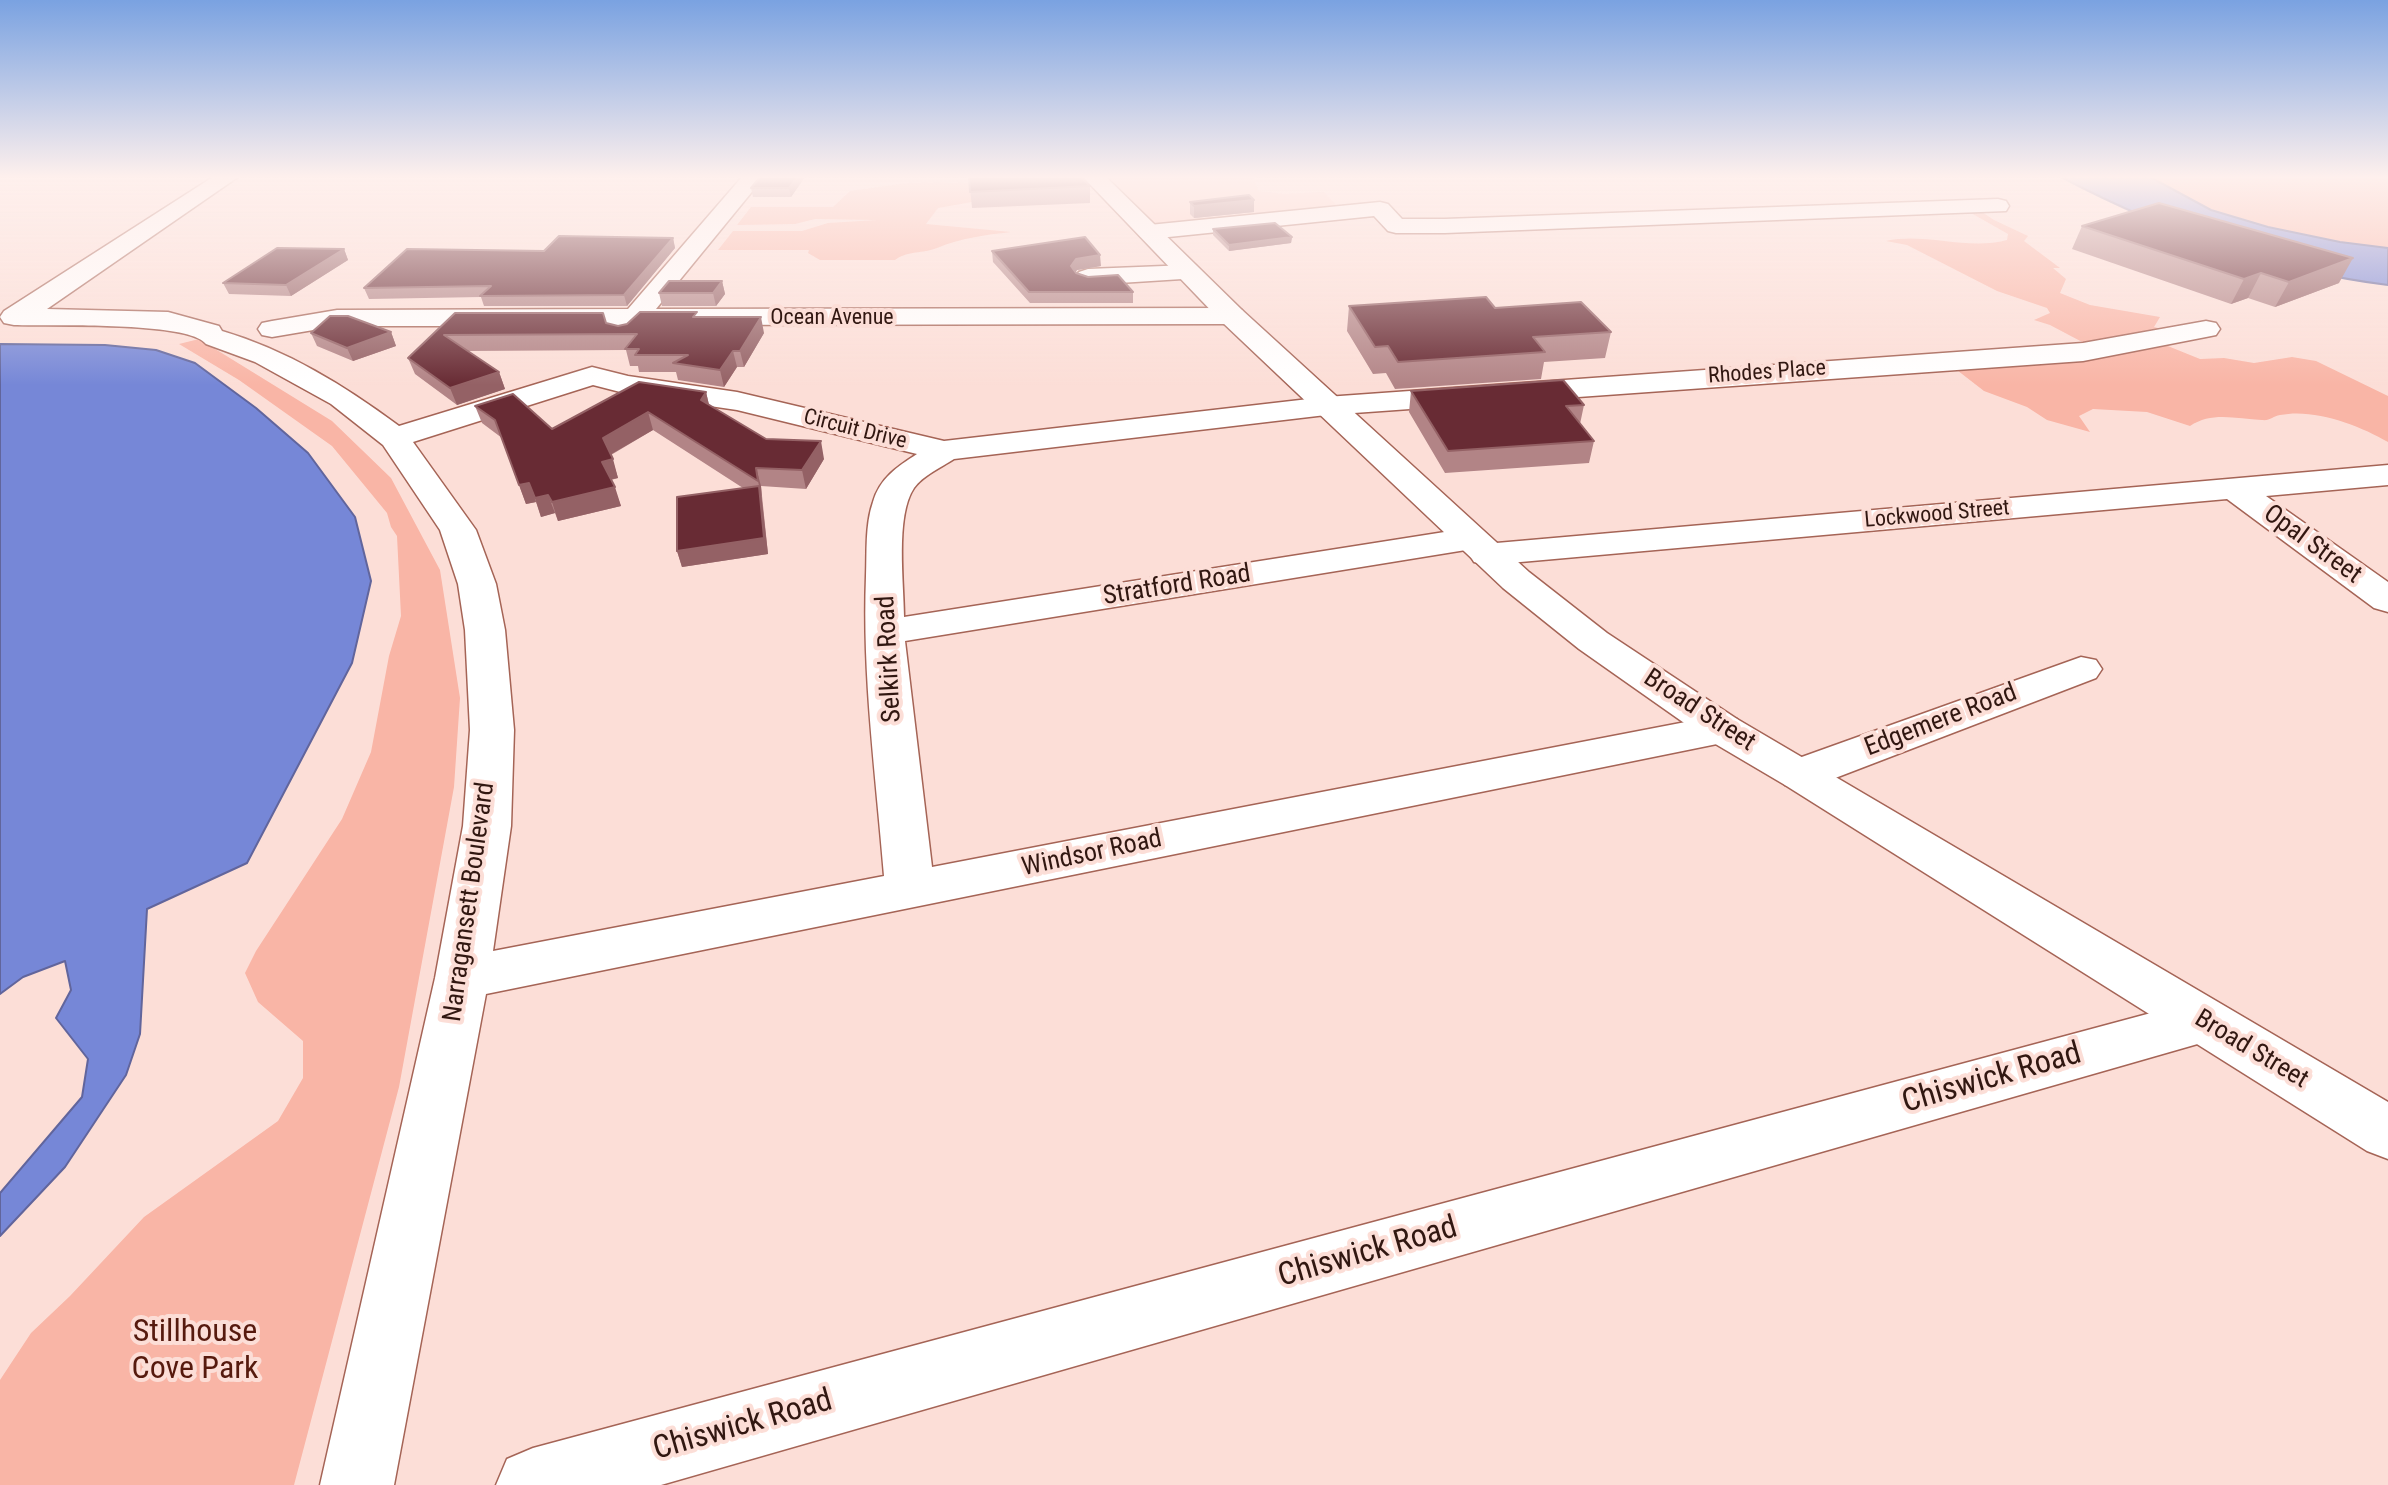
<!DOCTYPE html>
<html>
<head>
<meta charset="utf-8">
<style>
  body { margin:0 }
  canvas { display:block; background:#fcded7 }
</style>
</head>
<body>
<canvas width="2388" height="1485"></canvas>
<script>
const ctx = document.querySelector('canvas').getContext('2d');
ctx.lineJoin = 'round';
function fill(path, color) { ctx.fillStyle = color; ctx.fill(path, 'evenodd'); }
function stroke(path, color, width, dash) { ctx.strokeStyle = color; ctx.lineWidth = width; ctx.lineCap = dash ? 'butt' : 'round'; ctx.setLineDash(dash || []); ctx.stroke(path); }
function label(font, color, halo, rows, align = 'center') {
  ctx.font = font + ' "Roboto Condensed",sans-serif'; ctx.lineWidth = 8; ctx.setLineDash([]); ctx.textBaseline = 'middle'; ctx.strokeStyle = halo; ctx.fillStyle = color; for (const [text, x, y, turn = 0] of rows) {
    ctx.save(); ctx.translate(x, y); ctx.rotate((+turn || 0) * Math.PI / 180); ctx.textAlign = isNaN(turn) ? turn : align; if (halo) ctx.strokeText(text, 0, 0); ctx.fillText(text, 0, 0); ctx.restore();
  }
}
const built = new Path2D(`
  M1093 177H1254L1258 191 1285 194 1324 192 1340 209 1150 232Z`);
const green = new Path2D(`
  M2150 177H2388V248C2330 241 2265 232 2210 209 2190 200 2170 187 2150 177Z
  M989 182 1000 197 938 208 926 224 1011 232C985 235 961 238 937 248 922 254 909 250 895 260H820L808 253 809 250H718L733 231H802L828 223 877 220 815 219 795 224 737 225 751 207H833L850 191 907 183Z
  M1955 204H1970L1994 220 2028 236 2024 241 2060 268H2053L2066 279 2060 293 2090 305 2160 317 2154 327 2158 328 2148 338 2200 359 2224 358 2254 363 2292 357 2316 361 2388 396V442C2359 425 2314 408 2280 415 2273 416 2270 421 2262 420 2237 419 2212 411 2190 426L2147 412 2093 409 2079 416 2090 432 2047 420 2027 407 1984 391 1944 360 2086 344 2050 325 2034 320 2050 313 2047 308 1997 291 1907 245 1886 241C1925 232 1967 251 2007 240L2008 234Z
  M199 339 332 421 391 478 440 570 460 698 454 787 399 1087 294 1485H0V1380L31 1333 70 1296 144 1217 278 1121 303 1078V1041L258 1002 245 973 256 951 342 819 371 752 389 656 401 616 397 536 391 527 387 513 332 446 239 380 179 344Z`);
const water = new Path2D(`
  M2061 177H2150L2211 210 2268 227 2340 242 2388 248V285C2275 271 2162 230 2061 177Z
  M0 344 105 345 156 350 195 363 256 408 308 453 355 517 371 581 352 663 247 863 147 909 140 1034 126 1075 65 1167 0 1236V1193L82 1097 88 1059 56 1018 71 990 65 961 23 977 0 994Z`);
const minor = new Path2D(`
  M213 177H238L47 309 168 312 219 326 222 331C287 350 345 386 399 426L592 367 628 376 737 392 944 441 1326 397 2083 343 2206 321 2216 323 2220 329 2216 335 2206 337 2083 361 1326 415 954 459C942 467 922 476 914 488 895 516 904 584 904 617L1470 528 1483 531 1488 539 1485 544 2388 465V485L2266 496 2388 582V612L2374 608 2227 499 1487 565 1474 562 1469 554 1472 549 905 641 932 867 1722 715 1737 719 1744 729 1737 739 1722 743 486 994 394 1485H320L435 978 463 826 470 730 465 630 458 584 440 530 383 445 331 404 255 362 206 344C190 321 47 326 14 325L4 323 0 317 4 311ZM593 385 628 394 737 410 917 454C897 467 880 478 873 502 865 525 867 552 866 576 862 676 876 776 884 876L493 951 511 826 514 730 505 630 496 584 476 530 413 442Z
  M742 177H764L656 309 1232 308 1242 310 1246 316 1242 322 1232 324 643 325C633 337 629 342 613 338L609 332 614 326H337L272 337 262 335 258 329 262 323 272 321 337 310 628 309Z
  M1998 199 2006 201 2009 206 2006 211 1445 233H1396L1388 231 1374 216 1149 239 1141 237 1137 232 1141 227 1149 225 1380 202 1388 204 1402 219H1445Z
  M1189 265 1198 268 1202 273 1198 278 1088 285 1079 282 1075 277 1079 272 1088 269Z
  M2081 657 2096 660 2102 669 2096 678 1817 785 1801 789 1785 785 1778 774 1785 763Z
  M2203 999 2222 1005 2231 1021 2222 1037 661 1485H496L507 1459 533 1448Z`);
const major = new Path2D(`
  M1083 177H1106L1242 310 1529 572 1607 633 1737 719 2388 1102V1159L2367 1151 1785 785 1707 739 1579 649 1503 588 1222 322Z`);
const wall = new Path2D(`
  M760 177H805L791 197H753L751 188Z
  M969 177 1090 186V203L972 208Z
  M1254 200V212L1194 218 1190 214V202Z
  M2082 226 2339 283 2275 307 2248 298 2231 304 2072 249Z
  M1213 229 1292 237 1291 243 1229 251 1213 235Z
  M673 238 675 248 627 306H484L481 297 369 299 364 288 544 251Z
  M344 249 348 260 291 296 229 294 223 283Z
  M992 251 1101 266 1077 270 1075 272 1133 292V303H1030L993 262Z
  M722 281 725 294 716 306H662L659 293Z
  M1349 306 1495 308 1611 332 1605 358 1544 362 1541 379 1395 389 1386 373 1373 374 1347 331Z
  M455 313 606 323 618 326 764 333 744 367H737L724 387 678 380 676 372H639L638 366H630L626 350 468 351 499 372 505 389 457 405 415 374 408 358Z
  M391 332 396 346 353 361 317 346 311 333Z
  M1411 391 1584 405 1580 424 1594 441 1589 463 1445 473 1409 412Z
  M706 392 709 405 766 439 824 459 806 489 761 486 768 554 682 567 677 551 743 488 653 430 611 455 618 478 611 480 621 506 558 521 555 513 541 517 536 502 526 504 502 438 482 423 475 406 552 429Z`);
const shadedWall = new Path2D(`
  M797 177H805L791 197 789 188Z
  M1254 200V212L1194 218V206Z
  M1292 237 1291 243 1229 251V245Z
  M673 238 675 248 627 306 624 295Z
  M344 249 348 260 291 296 286 285Z
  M1100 255 1101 266 1077 270 1072 277 1071 266 1076 259Z
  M2353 258 2339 283 2275 307 2289 282Z
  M2261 273 2248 298 2231 304 2244 279Z
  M722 281 725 294 716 306 713 293Z
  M761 317 764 333 744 367 740 351Z
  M391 332 396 346 353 361 347 348Z
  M733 351 737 367 724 387 720 370Z
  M499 372 505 389 457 405 450 388Z
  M706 392 710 409 701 400Z
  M648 412 653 430 608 456 603 438Z
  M821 441 824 459 806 489 802 470Z
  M613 459 618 478 608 480 602 462Z
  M756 468 761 486 762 500 758 481Z
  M529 483 536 502 526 504 519 485Z
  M759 486 762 501 768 554 682 567 677 551Z
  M615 487 621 506 558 521 552 502Z
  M548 495 555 513 541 517 535 498Z`);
const building = new Path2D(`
  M760 177H797L789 188H751Z
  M969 177H1081L1090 186 970 192Z
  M1249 195 1254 200 1194 206 1190 202Z
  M2159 203 2353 258 2289 282 2261 273 2244 279 2082 226Z
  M1275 223 1292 237 1229 245 1213 229Z
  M559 236 673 238 624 295 480 296 491 286 364 288 407 249 544 251Z
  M1085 237 1100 255 1076 259 1071 266 1076 273 1088 277 1118 275 1133 292H1029L992 251Z
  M277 248 344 249 286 285 223 283Z
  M669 281H722L713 293H659Z
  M1486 297 1495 308 1581 302 1611 332 1533 337 1545 352 1398 362 1388 346 1375 347 1349 306Z
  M640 312H697L693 317H761L740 351H733L720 370 673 363 688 355H635L639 349H625L637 334 444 335 499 372 450 388 408 358 455 313H603L606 323 618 326 627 324Z
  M330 316H348L391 332 347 348 311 333Z
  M1563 380 1584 405 1566 406 1594 441 1448 451 1411 391Z
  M639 382 706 392 701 400 766 439 821 441 802 470 756 468 758 481 648 412 603 438 613 459 602 462 615 487 552 502 548 495 535 498 529 483 519 485 495 420 475 406 513 394 552 429Z
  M759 486 764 538 677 551V497Z`);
const farStreetnames = [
  ["Ocean Avenue",832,318],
  ["Rhodes Place",1767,373,-4],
  ["Circuit Drive",855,430,14],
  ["Lockwood Street",1937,515,-5]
];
const streetNames = [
  ["Opal Street",2312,545,36],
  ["Stratford Road",1177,586,-9],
  ["Selkirk Road",890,659,-93],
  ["Broad Street",1699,711,33],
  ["Edgemere Road",1941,721,-21],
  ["Windsor Road",1092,854,-12],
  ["Narragansett Boulevard",470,902,-82],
  ["Broad Street",2251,1050,31]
];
const nearStreetnames = [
  ["Chiswick Road",1992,1079,-16],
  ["Chiswick Road",1368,1253,-16],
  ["Chiswick Road",743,1426,-16]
];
const nearParknames = [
  ["Stillhouse",195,1333],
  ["Cove Park",195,1370]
];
fill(built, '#feccc1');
fill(green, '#f9b5a6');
fill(water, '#7687d7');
stroke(water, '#61659c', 2);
stroke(minor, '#a56456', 3);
stroke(major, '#a56456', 3);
fill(minor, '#fff');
fill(major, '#fff');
fill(wall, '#b28486');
fill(shadedWall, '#946165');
fill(building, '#682b34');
stroke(building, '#946165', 2);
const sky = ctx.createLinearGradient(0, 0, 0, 385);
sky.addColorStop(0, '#7aa2e1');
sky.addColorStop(0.46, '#fef0ed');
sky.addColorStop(1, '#fef0ed00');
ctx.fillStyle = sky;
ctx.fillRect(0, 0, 2388, 385);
label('22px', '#311711', '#fcded7', farStreetnames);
label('26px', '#311711', '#fcded7', streetNames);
label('32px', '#311711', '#fcded7', nearStreetnames);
label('32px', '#561a0e', '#fcded7', nearParknames);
</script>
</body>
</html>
